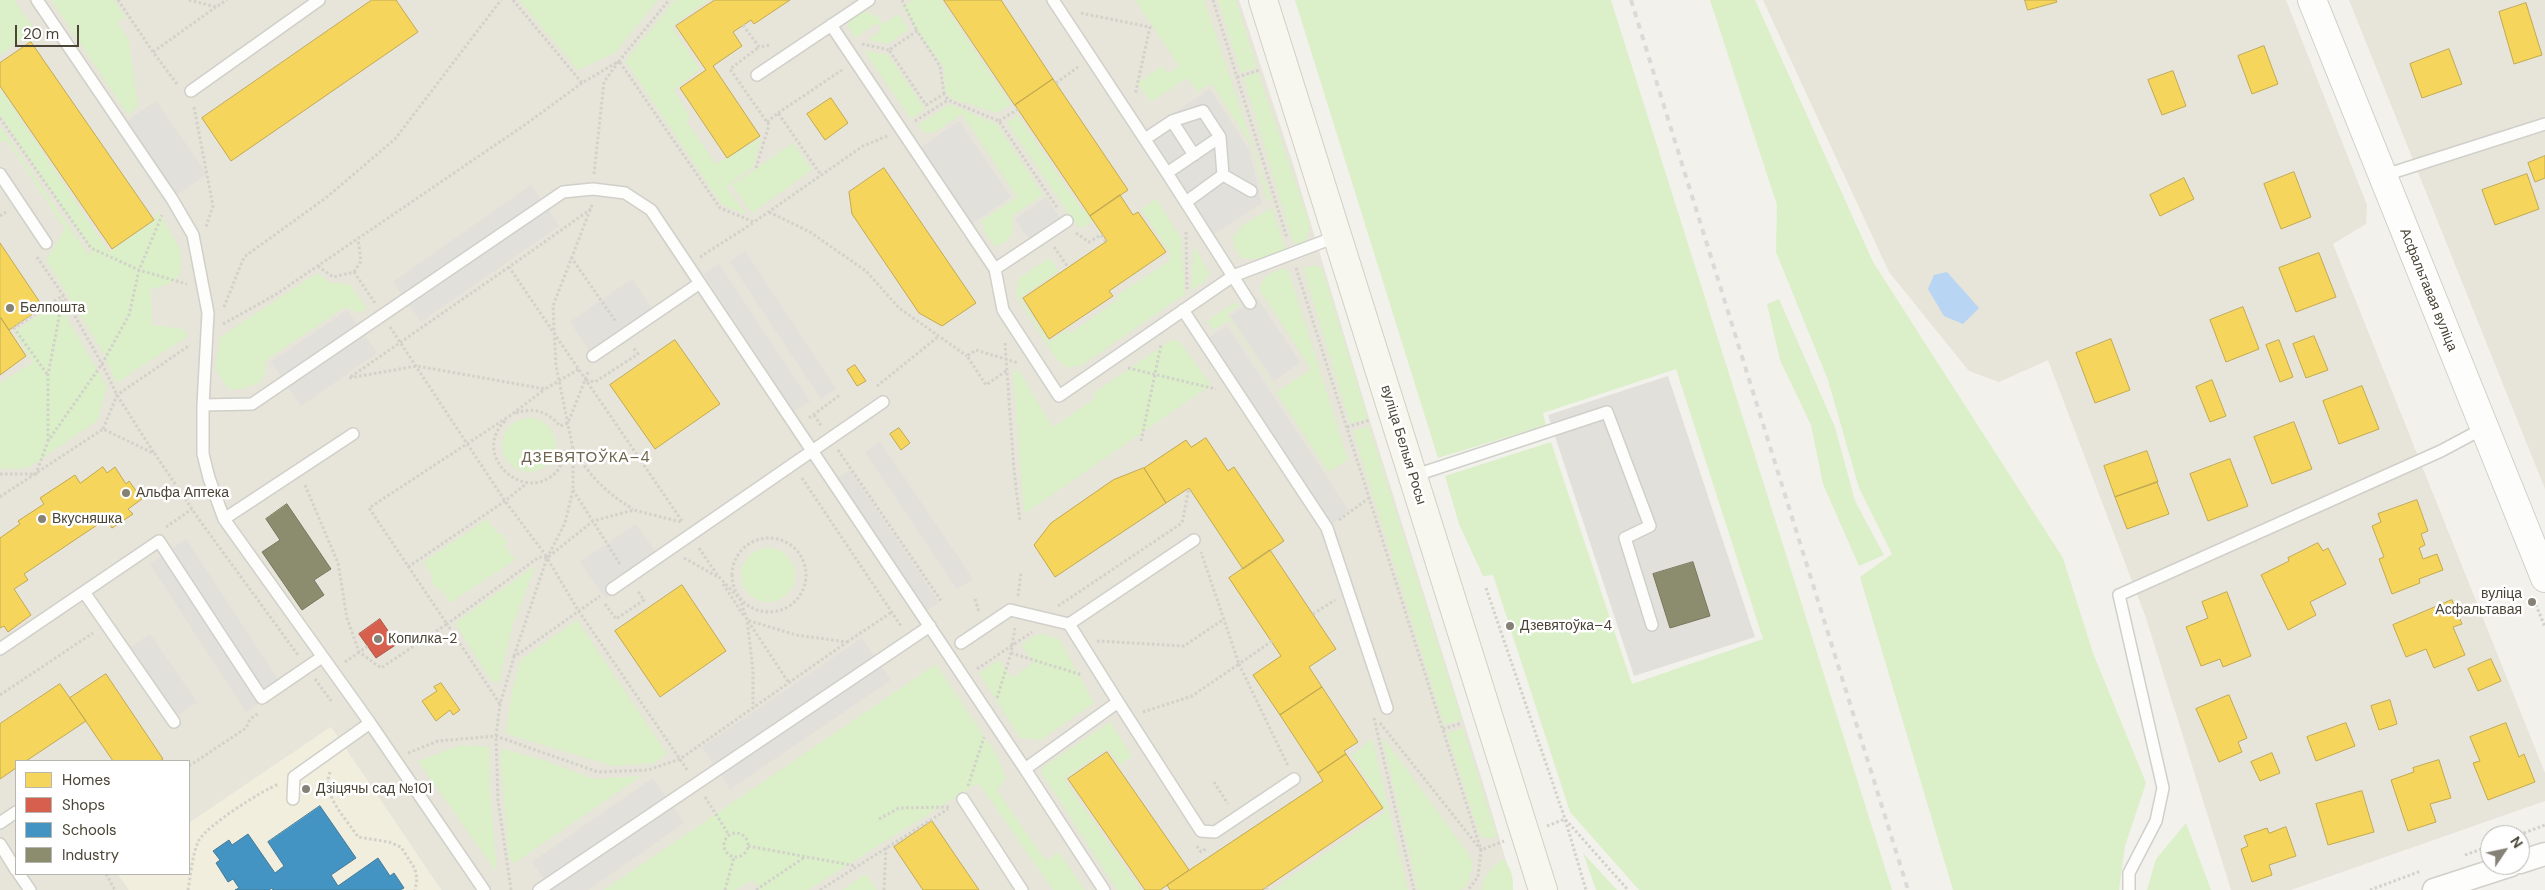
<!DOCTYPE html>
<html>
<head>
<meta charset="utf-8">
<style>
  body { margin:0 }
  #map { position:relative; width:2545px; height:890px; overflow:hidden; background:#f2f1ec; font-family:"DM Sans",sans-serif }
  canvas { display:block }
  .legend { position:absolute; left:15px; top:760px; width:175px; height:115px; box-sizing:border-box; background:#fff; border:1px solid #b7b5af; margin:0; padding:6px 9px; list-style:none; font-size:15px; color:#4a4536 }
  .legend li { display:flex; align-items:center; gap:10px; height:25px }
  .legend b { width:25px; border:1px solid #b7b5af }
  .north { position:absolute; left:2480px; top:825px; width:50px; height:50px; box-sizing:border-box; background:#fff; border:1px solid #b7b5af; border-radius:50%; rotate:56deg; font-size:14px; font-weight:700; line-height:20px; text-align:center; color:#4a4536 }
  .north::after { content:''; display:block; margin:auto; width:18px; height:22px; background:#858176; clip-path:polygon(50% 0,100% 100%,50% 72%,0 100%) }
  .scale { position:absolute; left:15px; top:25px; width:64px; height:22px; box-sizing:border-box; border:2px solid #4a4536; border-top:0; padding-left:6px; font-size:15px; line-height:18px; white-space:nowrap; color:#4a4536; -webkit-text-stroke:4px #fff; paint-order:stroke }
</style>
</head>
<body>
<div id="map">
<canvas width="2545" height="890"></canvas>
<ul class="legend">
<li><b style="height:14px;background:#f6d55c"></b>Homes</li>
<li><b style="height:14px;background:#d6604d"></b>Shops</li>
<li><b style="height:14px;background:#4393c3"></b>Schools</li>
<li><b style="height:14px;background:#8c8c6e"></b>Industry</li>
</ul>
<div class="north">N</div>
<div class="scale">20 m</div>
</div>
<script>
const ctx = document.querySelector('canvas').getContext('2d');
ctx.lineJoin = 'round';
function fill(path, color) { ctx.fillStyle = color; ctx.fill(path, 'evenodd'); }
function stroke(path, color, width, dash) { ctx.strokeStyle = color; ctx.lineWidth = width; ctx.lineCap = dash ? 'butt' : 'round'; ctx.setLineDash(dash || []); ctx.stroke(path); }
function label(font, color, halo, rows, align = 'center') {
  ctx.font = font + ' "DM Sans",sans-serif'; ctx.lineWidth = 5; ctx.setLineDash([]); ctx.textBaseline = 'middle'; ctx.strokeStyle = halo; ctx.fillStyle = color; for (const [text, x, y, turn = 0] of rows) {
    ctx.save(); ctx.translate(x, y); ctx.rotate((+turn || 0) * Math.PI / 180); ctx.textAlign = isNaN(turn) ? turn : align; if (halo) ctx.strokeText(text, 0, 0); ctx.fillText(text, 0, 0); ctx.restore();
  }
}
const residential = new Path2D(`
  M0 0H1239L1293 164 1369 418 1487 796 1512 881 1511 890H441L331 727 189 823V761H16V874H118L129 890H0Z
  M1763 0H2286L2367 205 2366 224 2333 244 2545 773V801L2291 890H2231L2146 618 2048 360 1999 382 1969 371 1889 272Z
  M2349 0H2545V489Z`);
const industrial = new Path2D(`
  M1210 89 1249 150 1262 203 1209 237 1142 134Z
  M156 101 207 174 169 200 118 127Z
  M959 121 1011 197 967 227 915 151Z
  M531 185 559 226 421 322 393 282Z
  M1046 197 1066 227 1035 248 1015 219Z
  M745 251 836 389 821 399 730 262Z
  M719 264 810 401 794 411 704 274Z
  M632 279 658 317 595 360 570 322Z
  M1257 298 1300 362 1274 381 1230 316Z
  M347 310 377 353 301 406 271 362Z
  M1227 326 1349 511 1327 528 1204 341Z
  M1668 376 1755 637 1634 676 1548 415Z
  M880 442 973 579 957 589 865 452Z
  M850 470 939 603 923 613 834 481Z
  M636 524 661 560 606 599 580 562Z
  M186 539 283 687 246 712 150 564Z
  M150 634 197 702 172 719 125 651Z
  M862 638 891 680 730 789 702 747Z
  M653 778 684 823 588 890H552L532 862Z`);
const education = new Path2D(`
  M331 727 441 890H129L118 874H189V823Z`);
const green = new Path2D(`
  M0 0H14L35 30 0 56Z
  M51 0H114L126 17 117 22 129 40 138 106 128 115Z
  M519 0H658L615 53 578 70Z
  M675 0H709L674 25 673 29 700 69 674 90 690 118 686 121 716 164 761 138 753 167 726 187 747 215 722 205 625 61Z
  M912 0H941L1011 104 997 113 952 99 946 93 944 68 902 7Z
  M1135 0H1204L1271 200H1267L1251 145 1211 83 1197 92 1187 78 1151 102 1137 83 1162 66 1168 73 1179 66Z
  M1218 0H1236L1257 67 1241 73Z
  M1295 0H1611L1892 890H1639L1570 812 1493 575 1483 576 1459 524 1445 476 1551 442 1632 684 1763 639 1676 369 1543 413 1546 425 1438 458Z
  M1710 0H1755L1873 262 2063 558 2093 653 2146 783 2125 846 2119 890H1953L1860 577 1892 554 1859 488 1828 380 1776 252 1777 205Z
  M865 11 878 17 883 24 899 14 909 30 887 44 868 40 881 30 877 23 855 38 847 25 855 15Z
  M864 51 887 54 925 109 911 119Z
  M1258 72 1310 225 1306 240 1297 246 1293 242 1244 78Z
  M0 88 109 252 156 220 155 216 159 212 181 251 180 275 169 284 151 289 152 325 183 329 188 336 116 383 104 354 46 260 65 229 7 141 0 142V126L88 254 92 252 0 115Z
  M950 104 997 124 1043 195 1013 215 1012 235 1005 243 994 246 984 231 982 220 1017 197 962 114 933 133 923 132 918 125Z
  M1018 115 1082 210 1084 209 1092 221 1084 227 1077 226 1007 123Z
  M793 143 812 170 752 213 732 185Z
  M1156 199 1181 238 1185 294 1082 365 1068 368 1056 359 1016 296 1018 279 1049 258 1059 271 1020 298 1049 342 1067 330 1071 333 1118 299 1117 295 1169 261 1170 254 1141 209Z
  M1272 208 1286 251 1255 259 1241 258 1234 247 1233 237 1243 225Z
  M1194 245 1209 274 1204 282 1191 291Z
  M1312 266H1319L1323 271 1368 419 1350 423 1303 268Z
  M1285 268 1289 273 1348 460 1328 472 1229 320 1213 330 1207 321 1236 302 1239 306 1227 314 1277 392 1311 369 1260 290C1261 275 1272 273 1285 268Z
  M317 273 331 283 349 284 367 308 360 313 345 307 265 361V374L261 382 242 389H228L215 368 220 337Z
  M1779 299 1835 427 1855 501 1884 555 1859 566 1823 484 1811 425 1780 360 1767 304Z
  M58 302 107 387 97 421 28 468 0 469V383L33 362 14 332Z
  M1171 340 1179 341 1211 385 1024 514 1013 372 1019 371 1053 427 1094 399V393Z
  M502 445a27 27 0 1 1 54 0a27 27 0 1 1-54 0Z
  M1369 426 1462 720 1444 725 1353 431Z
  M487 519 498 534 501 533 507 542 504 545 515 560 450 603 440 588 437 590 431 580 433 578 423 562Z
  M741 575a27 27 0 1 1 54 0a27 27 0 1 1-54 0Z
  M536 565 513 624 499 682 491 681 455 623Z
  M577 620 667 754 655 763 613 766 506 734 512 691 520 660Z
  M1045 634 1060 640 1094 703 1041 740 1020 738 979 673 999 660 1012 678 1034 662 1021 645 1035 635Z
  M936 664 998 757 1006 779 997 790 1046 861 1059 852 1085 890H1053L978 783 808 890H760L753 880 736 890H604Z
  M1110 722 1132 756 1120 765 1107 749 1064 779 1141 890H1117L1041 772 1044 766Z
  M1463 728 1497 836 1491 839 1482 837 1479 833 1447 733Z
  M1382 736 1468 853 1473 864 1467 885 1461 890H1418Z
  M1372 739 1408 890H1272L1386 811 1352 755Z
  M461 745 489 747 490 792 497 873 418 761Z
  M503 749 547 761 593 779 641 776 513 864 509 856 500 756Z
  M2186 823 2211 890H2147L2156 859Z
  M1583 853 1617 890H1596Z
  M1503 859C1512 869 1513 876 1513 890H1481C1484 875 1491 868 1503 859Z
  M866 874 877 890H842Z`);
const water = new Path2D(`
  M1947 272 1979 308 1963 324 1944 316 1928 289 1934 275Z`);
const homes = new Path2D(`
  M372 0H396L418 32 231 161 202 118Z
  M715 0H790L754 24 751 20 733 32 742 46 713 66 760 136 727 158 680 88 706 70 676 26Z
  M944 0H1001L1053 79 1015 105Z
  M2025 0H2056L2057 2 2028 10Z
  M2526 3 2542 55 2514 64 2499 12Z
  M31 42 154 220 112 249 0 86V63Z
  M2264 46 2278 84 2252 94 2238 56Z
  M2449 49 2462 84 2422 98 2410 64Z
  M2173 71 2186 106 2162 115 2148 80Z
  M1053 79 1128 190 1090 216 1015 105Z
  M831 98 848 123 825 140 807 114Z
  M2545 156V178L2535 182 2528 163Z
  M884 168 976 303 942 326 919 313 852 214 849 192Z
  M2294 172 2311 217 2281 229 2264 184Z
  M2527 174 2539 209 2495 225 2482 190Z
  M2184 178 2194 199 2160 216 2150 195Z
  M1120 195 1133 215 1138 212 1166 252 1109 291 1113 296 1049 339 1023 298 1107 241 1090 216Z
  M0 243 43 307 9 330 0 317Z
  M2319 253 2336 297 2296 312 2279 268Z
  M2243 307 2259 349 2226 362 2210 320Z
  M1 318 26 356 0 375V319Z
  M2314 336 2328 370 2306 378 2293 344Z
  M2111 339 2130 390 2095 403 2076 353Z
  M675 340 720 404 655 449 610 385Z
  M2279 340 2293 377 2280 382 2266 345Z
  M855 365 866 381 857 386 847 370Z
  M2212 380 2226 416 2210 422 2196 387Z
  M2362 386 2379 429 2339 444 2323 401Z
  M2294 422 2312 469 2272 484 2254 437Z
  M899 428 910 443 901 450 890 434Z
  M1206 438 1228 471 1234 467 1284 541 1243 569 1189 488 1166 503 1144 468 1186 440 1191 447Z
  M2147 451 2158 482 2115 497 2104 466Z
  M2230 459 2248 506 2208 521 2190 474Z
  M103 467 107 473 115 467 126 484 129 481 142 499 128 509 133 514 112 528 106 519 24 574 28 580 14 589 31 615 8 632 4 626 0 628V538L20 524 18 521 44 504 40 498 75 475 80 483Z
  M1144 468 1166 503 1055 577 1034 545 1051 523 1113 480Z
  M2157 482 2169 514 2127 529 2115 497Z
  M2417 500 2428 531 2421 534 2425 545 2419 548 2423 559 2437 554 2443 570 2419 579 2420 583 2392 594 2379 559 2384 557 2372 526 2381 522 2378 514Z
  M2318 543 2323 551 2328 548 2346 584 2310 602 2316 615 2288 630 2261 575 2289 561 2288 558Z
  M1270 550 1336 649 1309 667 1322 687 1280 715 1253 675 1281 656 1229 578Z
  M682 585 726 651 660 697 615 631Z
  M2227 592 2251 656 2223 667 2220 659 2201 666 2186 627 2208 618 2202 602Z
  M2452 600 2462 624 2453 627 2465 655 2434 668 2426 649 2406 657 2393 625Z
  M2491 659 2501 681 2478 691 2468 669Z
  M106 674 163 759 160 761H113L70 698Z
  M441 683 460 710 453 715 450 710 436 721 422 701 437 691 434 687Z
  M60 684 86 721 26 761H16V768L0 779V724Z
  M1322 687 1358 742 1344 751 1346 754 1318 773 1280 715Z
  M2229 695 2247 738 2238 742 2242 752 2219 762 2196 709Z
  M2390 700 2397 724 2379 730 2371 706Z
  M2346 723 2355 746 2316 761 2307 737Z
  M2506 723 2519 757 2524 754 2535 782 2488 800 2473 763 2480 761 2470 737Z
  M1107 752 1189 870 1160 890H1145L1068 779Z
  M2272 753 2280 773 2260 781 2251 762Z
  M1346 754 1383 808 1262 890H1170L1167 885 1323 781 1318 773Z
  M2439 760 2451 798 2430 804 2436 822 2408 831 2391 780 2414 772 2413 768Z
  M2362 791 2374 832 2328 845 2316 804Z
  M932 821 953 852 979 890H923L894 847Z
  M2286 827 2296 856 2269 865 2272 875 2252 882 2241 849 2248 846 2244 836 2267 828 2269 833Z`);
const shops = new Path2D(`
  M380 619 397 644 376 658 359 634Z`);
const schools = new Path2D(`
  M320 806 356 858 331 875 338 886 378 858 390 876 394 873 404 888 400 890H273L272 888 269 890H235L239 888 233 879 228 882 216 863 220 860 213 851 229 840 232 845 248 834 275 873 284 866 268 842Z`);
const industry = new Path2D(`
  M287 504 331 569 314 580 324 595 302 610 262 552 280 540 266 519Z
  M1693 562 1710 616 1670 628 1653 574Z`);
const path = new Path2D(`
  M118 0 153 52
  M189 0 216 7 227 0
  M513 0 582 83
  M902 0 917 31
  M1213 0 1287 238
  M1081 13 1150 27 1135 95
  M743 25 759 47 771 45
  M862 44 889 50
  M1237 77 1260 70
  M1056 83 1078 67
  M177 84 153 52 216 7
  M944 94 940 66 917 31 889 50 926 105 944 94 948 100 999 121 1058 209
  M194 107 213 206 206 227
  M778 113 842 70
  M0 118 91 248 139 270 187 284
  M915 121 948 100
  M999 121 1018 109
  M767 122 778 113 821 175
  M756 168 769 125 730 69 759 47
  M594 174 604 82 619 61 720 208 754 222 863 146 887 136
  M591 209 509 267 682 521
  M769 212 810 232 866 271 899 308 967 356
  M0 216 6 212
  M1186 232 1187 289
  M1076 233 1089 242 1101 235 1106 242
  M1054 247 1068 267
  M37 257 63 295 102 364 117 395 154 453
  M571 257 616 322
  M700 257 753 223
  M318 266 333 277 354 272 375 303
  M509 267 349 378 417 366 545 389 579 369
  M1296 268 1481 850 1478 877 1468 890
  M354 272 361 261 358 239
  M224 307 244 257 327 197 395 139 501 0
  M223 324 275 295 526 124 582 83 619 61 669 0
  M390 327 505 501 547 557
  M1005 343 1014 470 1020 522
  M1128 368 1216 389
  M1006 371 986 385 967 356 976 350 1018 363
  M47 374 14 328 62 296
  M586 380 595 382 638 354 633 347
  M877 386 939 336
  M516 413C534 407 547 411 560 426L568 423 589 370
  M814 415 822 427
  M809 418 840 395
  M505 421C469 456 527 507 558 470 561 465 563 458 565 452L573 449
  M1347 427 1370 420
  M103 429 117 395 190 345
  M48 441V375L63 296
  M1141 441 1161 345
  M573 449C590 476 606 493 633 509
  M838 450 942 602
  M0 474H36L48 441 102 364 129 315 139 270 162 215
  M802 478 901 626
  M305 485 338 563 347 618 359 652 381 668 447 624 369 508 511 415 545 389
  M573 490 620 564
  M0 497 103 429 155 454 198 518 298 655
  M1339 520 1369 498
  M166 527 192 509
  M732 575a37 37 0 1 1 74 0a37 37 0 1 1-74 0Z
  M699 548 718 576 740 599 747 620 753 670V708
  M547 558 565 523 573 490V449L556 366 553 306 592 205
  M684 558 718 577
  M408 567 505 501 527 483
  M723 584 744 616
  M1486 588 1565 819 1586 890
  M1018 596 1021 573
  M975 599 979 612
  M2534 600 2545 627
  M605 604 616 619 644 600 637 590
  M1058 606 1182 523 1189 488
  M1313 614 1335 600
  M748 621 789 683
  M1097 641 1184 646 1224 619
  M1272 641 1239 664 1288 766
  M847 642 892 612
  M1011 653 1082 675
  M514 656 547 558 578 610 688 771
  M345 662 368 646
  M977 669 1032 632
  M315 679 332 702
  M0 695 93 633
  M997 698 1011 653 1015 627
  M500 704 447 624 539 557 547 558 593 521 634 510 681 522
  M1143 712 1192 696 1239 664 1201 552
  M1374 718 1414 890
  M1380 723 1481 850 1504 841
  M1443 729 1462 723
  M408 753 438 741 496 736 598 772 648 770 680 759 847 642 796 635 747 620
  M189 766 246 728 250 719 259 713
  M330 772C321 795 346 818 358 837L389 842 401 847 415 869 417 879 415 890
  M1214 782 1228 804
  M968 786 984 737
  M705 797 729 835
  M879 819 899 808 950 807
  M1547 826 1565 819 1628 890
  M724 845a12 12 0 1 1 24 0a12 12 0 1 1-24 0Z
  M2519 835 2545 825
  M748 846 856 866
  M1197 846 1201 852 1207 848
  M2465 855 2490 846
  M106 874 115 890
  M1266 887 1267 890
  M188 890C191 875 192 854 199 840 208 825 261 791 279 784
  M511 890 498 800 496 736 500 704 514 657 600 596
  M725 890 734 857
  M756 890 805 857
  M820 890 948 809
  M884 890 886 847
  M2370 890 2421 871`);
const service = new Path2D(`
  M37 0 172 199 193 235 208 313 203 405V454L209 478 224 519 370 723 484 890
  M1053 0 1167 173 1250 303
  M831 25 995 269 1003 310 1059 396 1233 276 1338 236
  M757 75 869 0
  M191 91 319 0
  M1172 121 1194 155
  M1145 139 1172 121 1203 111 1220 137 1167 173
  M0 174 46 243
  M1223 175 1251 191
  M2382 176 2545 124
  M1186 202 1223 175 1220 137
  M995 269 1067 221
  M1183 310 1327 528 1387 708
  M593 356 700 283
  M203 405 252 404 563 192 593 189 625 193 651 210 1025 769
  M1413 476 1607 412 1650 526 1625 538 1652 625
  M224 519 353 434
  M612 589 883 402
  M84 592 174 722
  M961 643 1010 610 1069 624
  M0 649 159 541 262 698 322 657
  M1118 702 1201 831 1215 832 1294 779
  M293 799 294 777 370 723
  M963 799 1022 890
  M0 823 16 812
  M0 844 16 870
  M19 874 30 890
  M539 890 930 626
  M1104 890 1025 769 1118 702 1069 624 1194 540
  M2129 890V873L2156 821 2163 788 2119 595 2441 451 2484 428`);
const minor = new Path2D(`
  M2520 862 2545 854
  M2434 890 2511 865`);
const tertiary = new Path2D(`
  M2312 0 2545 578`);
const secondary = new Path2D(`
  M1263 0 1543 890`);
const rail = new Path2D(`
  M1631 0 1908 890`);
const markers = [
  [10,308,5,"#858176"],
  [126,493,5,"#858176"],
  [42,519,5,"#858176"],
  [2532,602,5,"#858176"],
  [1510,626,5,"#858176"],
  [378,639,5,"#858176"],
  [306,789,5,"#858176"]
];
const streetNames = [
  ["Асфальтавая вуліца",2428,290,68],
  ["вуліца Белыя Росы",1403,445,73]
];
const poiNames = [
  ["Белпошта",20,308],
  ["Альфа Аптека",136,493],
  ["Вкусняшка",52,519],
  ["вуліца",2522,594,"right"],
  ["Асфальтавая",2522,610,"right"],
  ["Дзевятоўка–4",1520,626],
  ["Копилка-2",388,639],
  ["Дзіцячы сад №101",316,789]
];
const neighbourhoodNames = [
  ["ДЗЕВЯТОЎКА–4",586,458]
];
fill(residential, '#e7e4d9');
fill(industrial, '#e2e0da');
fill(education, '#f1eedd');
fill(green, '#dbefc9');
fill(water, '#b8d5f4');
fill(homes, '#f6d55c');
stroke(homes, '#c2aa51', 1);
fill(shops, '#d6604d');
stroke(shops, '#ac5846', 1);
fill(schools, '#4393c3');
stroke(schools, '#457c99', 1);
fill(industry, '#8c8c6e');
stroke(industry, '#78775d', 1);
stroke(service, '#d0cfc9', 14);
stroke(minor, '#d0cfc9', 25);
stroke(tertiary, '#d0cfc9', 30);
stroke(secondary, '#d2d0c2', 30);
stroke(path, '#d2d1ca', 3, [2.5, 2.5]);
stroke(service, '#fdfdfc', 11);
stroke(minor, '#fdfdfc', 22);
stroke(tertiary, '#fdfdfc', 28);
stroke(secondary, '#f7f6ef', 28);
stroke(rail, '#dadad9', 4, [6, 6]);
for (const [x, y, r, color] of markers) { const dot = new Path2D(); dot.arc(x, y, r, 0, 2 * Math.PI); ctx.fillStyle = color; ctx.fill(dot); stroke(dot, '#fff', 2); }
label('14px', '#4a4536', '#fff', streetNames);
label('14px', '#4a4536', '#fff', poiNames, 'left');
ctx.letterSpacing = '1px';
label('15px', '#6e654c', '#fff', neighbourhoodNames);
ctx.letterSpacing = '0px';
</script>
</body>
</html>
